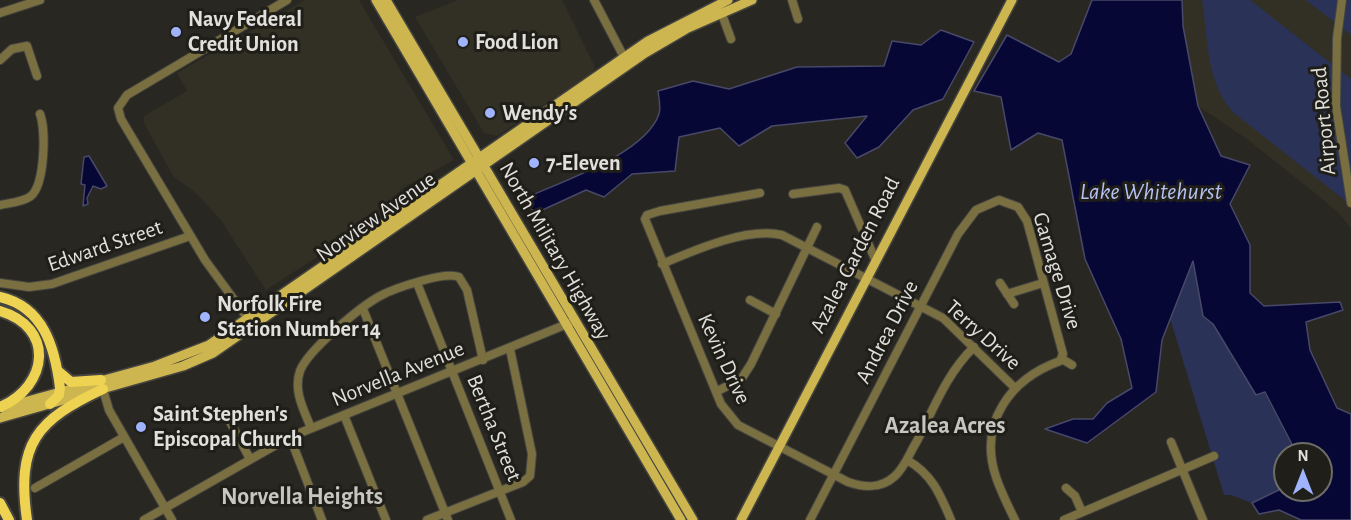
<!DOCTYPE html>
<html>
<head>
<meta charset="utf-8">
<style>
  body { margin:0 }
  #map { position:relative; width:1351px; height:520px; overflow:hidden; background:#292722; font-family:"Alegreya Sans",sans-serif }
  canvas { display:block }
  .north { position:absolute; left:1273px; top:442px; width:60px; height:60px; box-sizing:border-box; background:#1f1e19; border:2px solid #6d6c67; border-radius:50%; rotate:0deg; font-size:16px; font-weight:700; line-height:24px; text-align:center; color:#e1e0dc }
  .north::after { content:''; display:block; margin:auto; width:21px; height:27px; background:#a0b3fd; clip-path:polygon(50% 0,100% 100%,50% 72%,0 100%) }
</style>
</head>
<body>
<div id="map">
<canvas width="1351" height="520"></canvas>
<div class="north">N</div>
</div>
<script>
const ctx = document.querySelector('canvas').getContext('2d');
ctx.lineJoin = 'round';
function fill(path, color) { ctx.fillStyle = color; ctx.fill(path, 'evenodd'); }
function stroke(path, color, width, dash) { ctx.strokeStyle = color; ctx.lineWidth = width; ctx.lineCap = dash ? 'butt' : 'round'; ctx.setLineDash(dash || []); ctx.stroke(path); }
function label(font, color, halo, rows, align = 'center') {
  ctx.font = font + ' "Alegreya Sans",sans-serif'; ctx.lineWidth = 6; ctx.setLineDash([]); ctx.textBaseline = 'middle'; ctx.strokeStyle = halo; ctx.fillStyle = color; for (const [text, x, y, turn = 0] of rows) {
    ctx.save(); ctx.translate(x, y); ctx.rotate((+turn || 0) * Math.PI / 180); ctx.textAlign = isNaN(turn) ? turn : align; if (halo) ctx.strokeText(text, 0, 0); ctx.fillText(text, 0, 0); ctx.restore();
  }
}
const built = new Path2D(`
  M305 0H359L454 160 401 189 385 213 266 290 220 219 196 193 173 176 144 123V116L187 91 177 73Z
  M458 0H562L595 67 592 73 497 136 484 133 415 17Z
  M1182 0H1351V229L1339 213 1315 193 1247 139 1198 106 1183 26Z`);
const green = new Path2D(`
  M1202 0H1250L1351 79V205L1235 114C1206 86 1208 38 1202 0Z
  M1306 0H1351V35Z
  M1193 260 1203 316 1213 324 1256 395 1264 392 1297 454H1285V487L1252 503 1231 495H1224L1170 318Z`);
const water = new Path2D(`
  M1092 0H1182L1183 26 1198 106 1221 156 1250 165 1230 204 1250 245V293L1264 306 1340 302 1343 310 1306 322 1310 350 1337 408 1351 414V520H1301L1279 510 1259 514 1252 503 1285 487V490H1321V454H1297L1265 392 1256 395 1213 324 1203 316 1193 261 1162 340 1156 392 1087 443 1045 429 1073 419H1093L1107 403 1132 388 1121 339 1085 259 1062 140 1038 133 1011 150 1001 97 974 91 1007 35 1059 62 1071 54Z
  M941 30 974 42 943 99 913 110 879 147 857 158 845 143 867 116 772 126 739 146 720 128 679 137 675 171 632 174 604 197 586 190 536 213 521 200C559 182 645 155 659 114 661 108 659 98 658 91L693 81 729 89 797 67 884 66 892 41 921 45Z
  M89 156 107 186 101 189 93 186 87 198 88 204 83 206 85 185 81 184 84 157Z`);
const minor = new Path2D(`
  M594 0 626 61
  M792 0 798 19
  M1342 0 1337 38 1336 106 1351 203
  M720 9 731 39
  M0 13 40 0
  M0 60 12 49 27 46 37 76
  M760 193 660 211 647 215 645 219 721 404 738 425 848 482C865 488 881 489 895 476 905 467 910 452 917 441 934 408 947 373 974 347
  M793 194 839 188 845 190 875 259
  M0 205C9 203 24 202 31 196 45 184 46 130 40 114
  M662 264C695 250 747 227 782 235L943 318 1015 388
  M0 283 29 287 52 284 190 236
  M417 283 511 520
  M1000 283 1014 304
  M1007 294 1043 283
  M750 300 776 314
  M363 309 448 520
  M251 323 205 260 121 119 118 108 127 95 287 0
  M1062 359 1072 365
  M102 386 109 410 172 520
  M716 392 742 378 751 364 817 227
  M344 415 386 520
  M227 416 250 459
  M311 428C304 410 293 391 300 371 308 350 360 307 380 296 395 288 445 271 459 277L467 290 483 360
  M290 437 322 520
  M1171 442 1203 520
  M907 460C932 474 940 494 951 520
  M35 488 124 437
  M1066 488 1075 496 1082 512
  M144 520 290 437 572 322
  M427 520 523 482 530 476 532 454 510 349
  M810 520 958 234 976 210 999 200 1018 207 1027 221 1063 354 1060 361C1010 379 978 423 996 477 1001 492 1008 506 1015 520
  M1064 520 1214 456`);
const major = new Path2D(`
  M376 0 681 520
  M386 0 693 520
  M2 408 155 366 209 345 648 41 728 0
  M0 418 183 366 213 353 645 53 686 29 752 0
  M741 520 1012 0`);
const highway = new Path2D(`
  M0 297C44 307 55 348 60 388L59 395 50 404
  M0 311C55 327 49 386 0 407
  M58 371 71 382 101 380
  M0 503 9 520
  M27 520C16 443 37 420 103 389`);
const markers = [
  [176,32,6,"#a0b3fd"],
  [463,42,6,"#a0b3fd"],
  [490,113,6,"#a0b3fd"],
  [534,163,6,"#a0b3fd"],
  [205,317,6,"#a0b3fd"],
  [141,427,6,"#a0b3fd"]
];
const poiNames = [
  ["Navy Federal",188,19],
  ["Credit Union",188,44],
  ["Food Lion",475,42],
  ["Wendy's",502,113],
  ["7-Eleven",546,163],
  ["Norfolk Fire",217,304],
  ["Station Number 14",217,329],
  ["Saint Stephen's",153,414],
  ["Episcopal Church",153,439]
];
const streetNames = [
  ["Airport Road",1324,121,-95],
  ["Norview Avenue",376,217,-35],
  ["Edward Street",105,246,-19],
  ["North Military Highway",555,251,60],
  ["Azalea Garden Road",855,255,-63],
  ["Gamage Drive",1057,271,73],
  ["Andrea Drive",887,332,-63],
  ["Terry Drive",983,335,42],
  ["Kevin Drive",724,359,65],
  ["Norvella Avenue",398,374,-22],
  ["Bertha Street",494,428,68]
];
const waterNames = [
  ["Lake Whitehurst",1151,192]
];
const neighbourhoodNames = [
  ["Azalea Acres",945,426],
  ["Norvella Heights",302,497]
];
fill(built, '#323024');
fill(green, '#2a3257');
fill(water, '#070736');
stroke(water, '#484868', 1.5);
stroke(minor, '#464540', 10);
stroke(major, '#464540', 12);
stroke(highway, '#464540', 14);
stroke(minor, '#796f40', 8);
stroke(major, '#cdb64f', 9);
stroke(highway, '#eed252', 10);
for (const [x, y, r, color] of markers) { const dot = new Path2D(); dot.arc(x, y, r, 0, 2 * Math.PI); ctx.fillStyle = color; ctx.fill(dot); stroke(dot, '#1f1e19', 2); }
label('bold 22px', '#e1e0dc', '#1f1e19', poiNames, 'left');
label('22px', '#e1e0dc', '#1f1e19', streetNames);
label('italic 24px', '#b4c1f2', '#1f1e19', waterNames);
label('bold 24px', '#c7c6bf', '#1f1e19', neighbourhoodNames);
</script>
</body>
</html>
